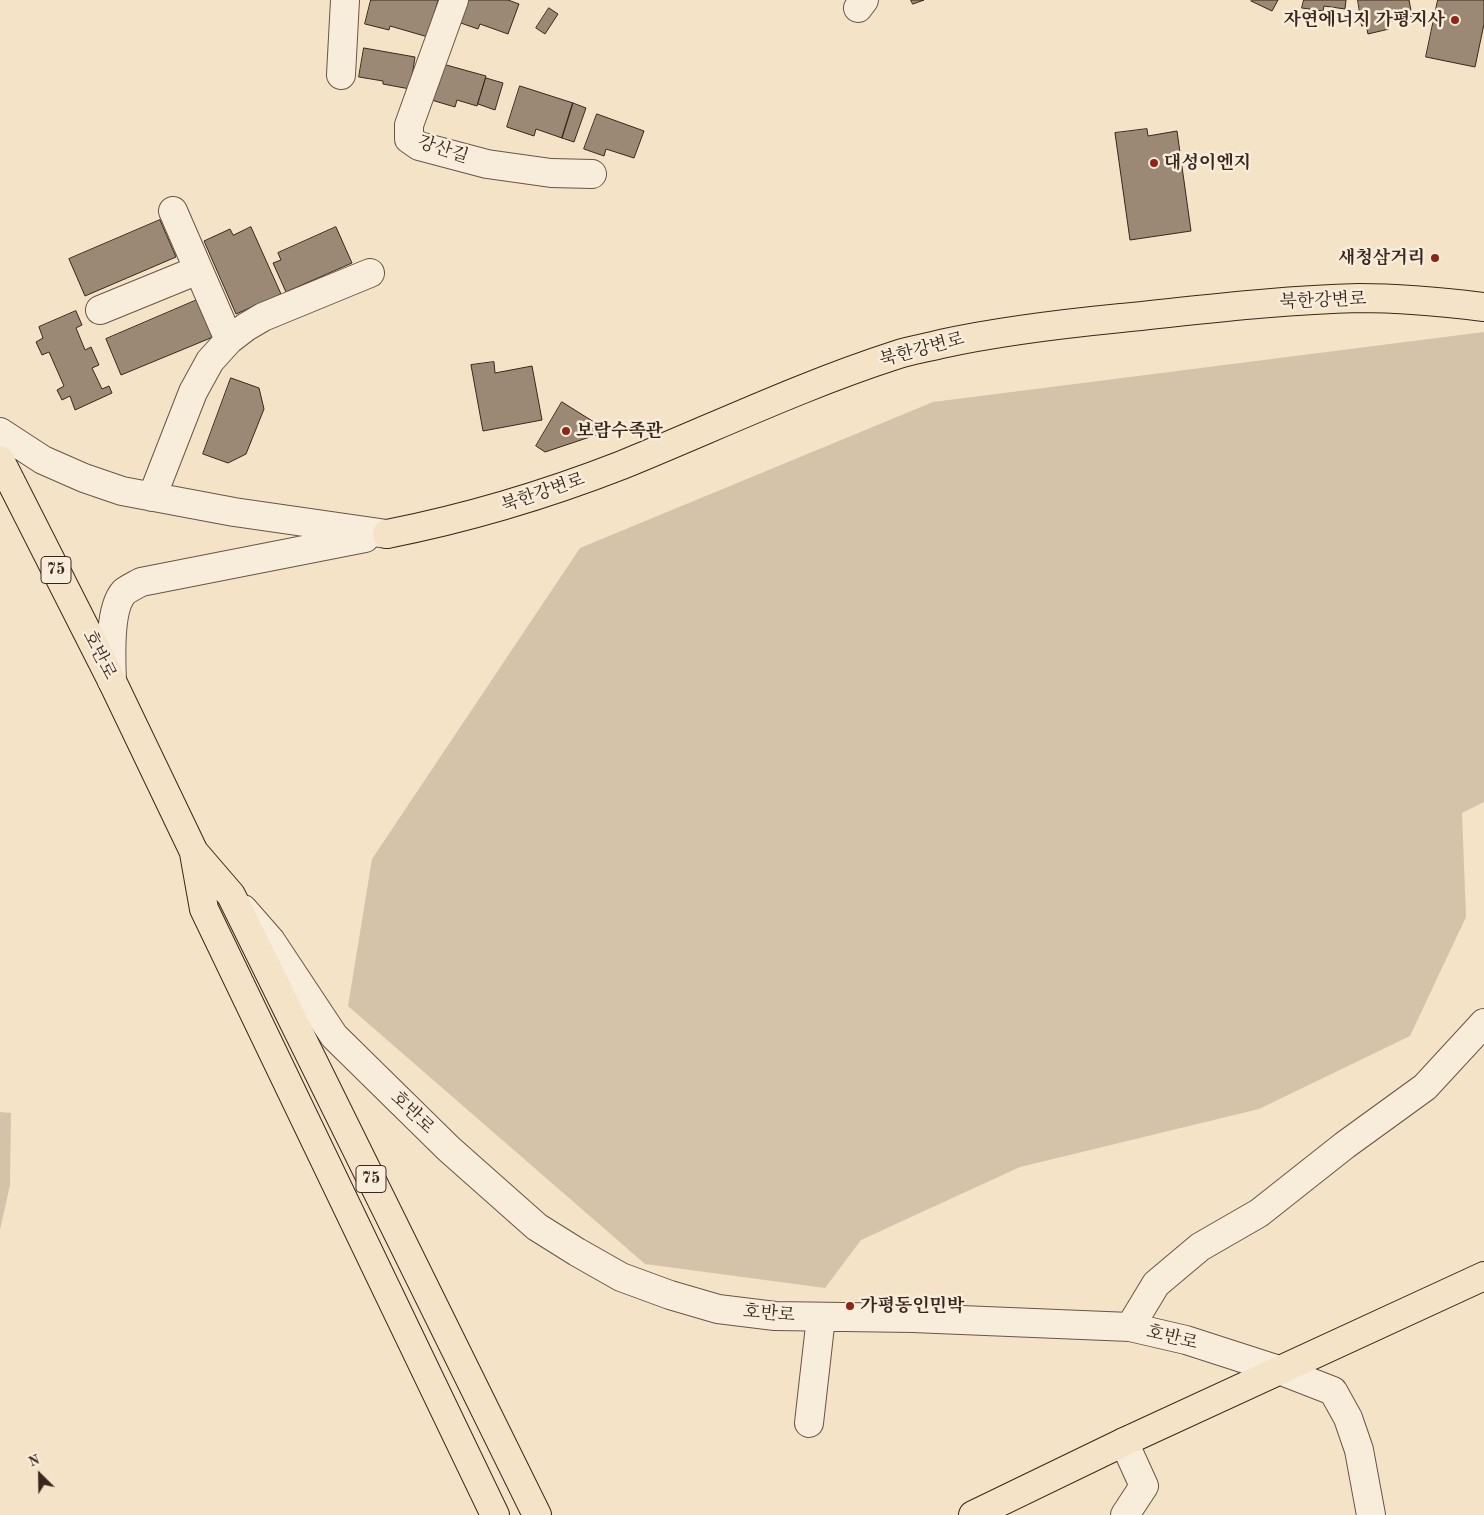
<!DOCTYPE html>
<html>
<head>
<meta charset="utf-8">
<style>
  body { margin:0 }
  #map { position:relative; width:1484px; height:1515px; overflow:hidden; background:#f4e3c6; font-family:"Old Standard TT",serif }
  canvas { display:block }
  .north { position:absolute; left:15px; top:1450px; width:50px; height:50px; -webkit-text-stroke:4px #f8edda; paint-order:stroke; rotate:337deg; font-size:14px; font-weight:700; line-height:20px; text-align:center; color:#3a261d }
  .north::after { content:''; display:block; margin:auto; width:18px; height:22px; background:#3a261d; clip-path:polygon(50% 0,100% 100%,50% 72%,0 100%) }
</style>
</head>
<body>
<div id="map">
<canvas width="1484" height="1515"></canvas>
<div class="north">N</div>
</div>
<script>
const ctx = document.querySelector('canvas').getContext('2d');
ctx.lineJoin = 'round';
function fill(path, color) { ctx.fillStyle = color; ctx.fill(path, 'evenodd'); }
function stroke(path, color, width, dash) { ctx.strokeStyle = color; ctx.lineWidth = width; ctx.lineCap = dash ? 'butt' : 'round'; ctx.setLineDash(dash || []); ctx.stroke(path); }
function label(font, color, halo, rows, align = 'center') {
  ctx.font = font + ' "Old Standard TT","Noto Serif KR",serif'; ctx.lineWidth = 5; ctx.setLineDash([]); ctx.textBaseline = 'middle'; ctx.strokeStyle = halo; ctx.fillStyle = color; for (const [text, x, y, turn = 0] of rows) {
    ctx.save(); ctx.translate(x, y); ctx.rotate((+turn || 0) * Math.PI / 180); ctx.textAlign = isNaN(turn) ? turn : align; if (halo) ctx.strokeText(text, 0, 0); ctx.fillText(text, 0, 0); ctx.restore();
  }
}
const green = new Path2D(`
  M1484 332V802L1462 813 1466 917 1410 1036 1259 1109 1020 1167 861 1240 825 1288 645 1264 348 1006 372 859 580 548 933 402Z
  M0 1112 11 1113 10 1185 0 1230Z`);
const building = new Path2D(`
  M371 0H438L428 37 390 26 389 30 365 24Z
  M463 0H508L519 4 508 34 480 24 478 29 455 21Z
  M911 0H924L913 4Z
  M1252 0H1278L1272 11 1251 1Z
  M1304 0H1346L1345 9 1324 6 1323 11 1302 8Z
  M1358 0H1409L1412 16 1388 22 1389 29 1368 34 1366 25 1362 26Z
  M1438 0H1484V24L1475 67 1426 57Z
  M549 8 558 14 545 34 536 28Z
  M364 48 415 57 410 89 383 84V81L359 77Z
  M439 63 486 76 477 106 457 100 455 107 428 99Z
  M486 78 503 83 495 110 478 104Z
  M520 86 573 103 562 138 536 129 534 136 507 127Z
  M573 103 586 108 574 142 562 138Z
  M597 114 644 131 634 158 606 149 604 156 584 149Z
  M1147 129 1148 136 1177 131 1191 231 1130 240 1115 133Z
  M160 220 176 257 85 296 69 259Z
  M251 227 281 294 236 314 204 241 230 229 233 235Z
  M336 227 352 263 286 292 273 263 281 260 278 253Z
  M197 300 213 337 121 375 106 339Z
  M76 311 82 325 76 328 85 350 91 347 99 365 92 368 102 389 109 386 112 393 75 410 70 396 62 400 57 390 64 386 49 352 42 355 36 342 43 338 39 327Z
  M494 362 495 373 532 366 542 420 483 431 471 365Z
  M231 378 259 388 264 409 246 454 228 463 203 454Z
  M562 402 594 422 599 434 545 452 536 446Z`);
const minor = new Path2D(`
  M454 0 409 125V139L419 146 487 164 551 173 592 174
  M858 8 864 0
  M341 75 345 0
  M173 211 229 340
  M100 310 198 270
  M0 432 43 460 84 478 122 491 234 512 387 534
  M152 497 193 392 210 361 229 340 246 327 263 317 370 273
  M112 681C111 659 109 608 124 592 129 588 136 585 141 582L365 538
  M243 909 271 941 334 1036 449 1149 537 1227 577 1252 621 1277 670 1295 718 1309 775 1316 913 1318 1130 1327 1186 1340 1279 1370 1333 1391 1348 1418 1359 1450 1371 1515
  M1130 1327 1156 1284 1200 1247 1259 1213 1345 1145 1425 1087 1484 1023
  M809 1423 821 1317
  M1124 1442 1144 1486 1125 1515`);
const major = new Path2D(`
  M0 460 112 681 194 852 231 895 537 1515
  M387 534C468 518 545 495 622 465 713 428 803 385 896 355 911 350 926 348 941 344 1000 331 1060 324 1121 318 1200 310 1279 300 1359 298 1401 298 1443 302 1484 307
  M194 853 204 909 495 1515
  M973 1515 1124 1442 1484 1276`);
const markers = [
  [1455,20,5,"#8f2418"],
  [1154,163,5,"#8f2418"],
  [1435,258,5,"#8f2418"],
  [566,431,5,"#8f2418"],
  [850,1306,5,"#8f2418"]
];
const shields = [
  [56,570,30],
  [371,1179,30]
];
const shieldNames = [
  ["75",56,570],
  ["75",371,1179]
];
const poiNames = [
  ["자연에너지 가평지사",1445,20,"right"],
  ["대성이엔지",1164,163],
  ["새청삼거리",1425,258,"right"],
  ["보람수족관",576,431],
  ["가평동인민박",860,1306]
];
const streetNames = [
  ["강산길",443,150,18],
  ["북한강변로",1323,301,-2],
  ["북한강변로",922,350,-15],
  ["북한강변로",543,493,-19],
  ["호반로",99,655,63],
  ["호반로",412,1113,44],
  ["호반로",769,1314,5],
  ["호반로",1172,1338,14]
];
fill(green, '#d4c3a9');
fill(building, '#9b8875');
stroke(building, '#3a261d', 1);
stroke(minor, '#685547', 30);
stroke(major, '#3a261d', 30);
stroke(minor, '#f8edda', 28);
stroke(major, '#f4e3c6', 28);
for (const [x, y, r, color] of markers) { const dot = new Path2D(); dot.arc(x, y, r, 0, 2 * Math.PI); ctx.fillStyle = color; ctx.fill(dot); stroke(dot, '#f8edda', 2); }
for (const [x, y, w] of shields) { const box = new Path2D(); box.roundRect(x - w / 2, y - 13.5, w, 27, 4); ctx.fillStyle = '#f8edda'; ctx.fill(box); stroke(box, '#3a261d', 1); }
label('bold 16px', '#3a261d', null, shieldNames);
label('bold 18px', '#3a261d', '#f8edda', poiNames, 'left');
label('18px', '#3a261d', '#f8edda', streetNames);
</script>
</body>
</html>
